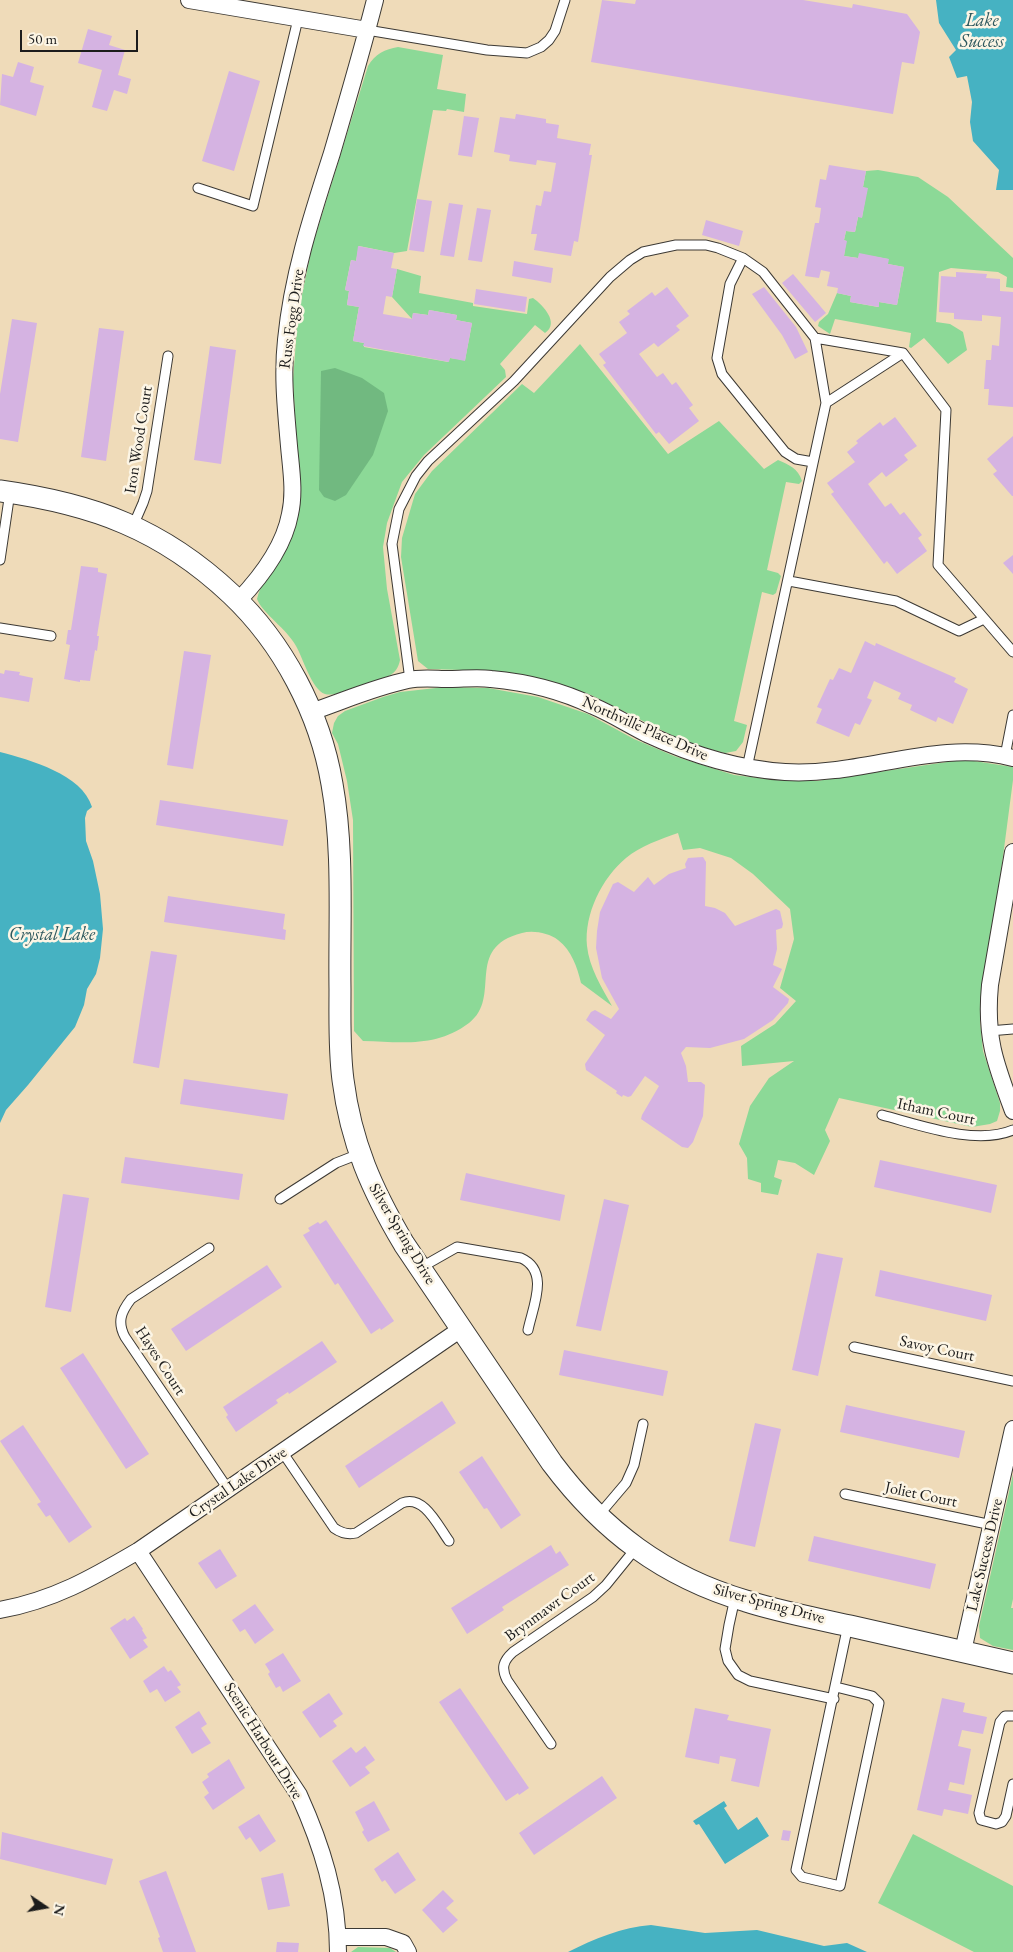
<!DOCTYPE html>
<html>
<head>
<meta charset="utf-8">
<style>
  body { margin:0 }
  #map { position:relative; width:1013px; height:1952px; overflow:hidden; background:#efdbb9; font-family:"EB Garamond",serif }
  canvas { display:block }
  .north { position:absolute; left:20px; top:1882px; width:50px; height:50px; -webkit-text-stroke:4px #fcf5e5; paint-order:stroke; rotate:102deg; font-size:14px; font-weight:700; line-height:20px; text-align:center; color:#1c1c1c }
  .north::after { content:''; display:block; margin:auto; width:18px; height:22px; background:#1c1c1c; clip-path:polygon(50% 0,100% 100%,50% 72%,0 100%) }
  .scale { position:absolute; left:20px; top:30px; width:118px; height:22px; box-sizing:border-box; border:2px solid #1c1c1c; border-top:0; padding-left:6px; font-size:15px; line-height:18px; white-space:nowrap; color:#1c1c1c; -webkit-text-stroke:4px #fcf5e5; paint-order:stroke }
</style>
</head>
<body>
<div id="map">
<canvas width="1013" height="1952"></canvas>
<div class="north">N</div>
<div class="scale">50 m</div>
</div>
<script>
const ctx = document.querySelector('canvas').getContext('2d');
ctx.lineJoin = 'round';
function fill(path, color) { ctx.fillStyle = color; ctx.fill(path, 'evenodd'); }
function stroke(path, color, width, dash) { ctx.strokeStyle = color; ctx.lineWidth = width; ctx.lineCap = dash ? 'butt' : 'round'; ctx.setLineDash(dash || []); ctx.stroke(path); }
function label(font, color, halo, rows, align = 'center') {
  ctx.font = font + ' "EB Garamond",serif'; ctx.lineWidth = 5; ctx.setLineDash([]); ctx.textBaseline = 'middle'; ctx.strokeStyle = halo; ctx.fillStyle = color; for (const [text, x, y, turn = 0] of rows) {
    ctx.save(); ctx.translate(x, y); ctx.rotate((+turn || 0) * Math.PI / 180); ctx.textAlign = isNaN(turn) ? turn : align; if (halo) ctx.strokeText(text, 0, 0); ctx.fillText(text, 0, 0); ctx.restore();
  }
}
const green = new Path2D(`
  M398 47 443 55 437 89 466 94 464 112 447 109 446 111 433 110 407 251 394 253 359 246 356 261 351 260 345 290 349 291 347 305 359 307 353 341 364 343V347L448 362 450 358 465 360 472 323 456 320 457 315 429 310 428 315 413 313 412 319 392 297 397 269 421 276 419 293 473 303V306L527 314 529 299 533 298C543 305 560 323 545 333L535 325 500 364 505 370 506 377 424 455 402 482 387 523 383 547 387 589 400 660C397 676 386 677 372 682 361 686 336 697 325 694 312 690 303 658 296 646 287 629 263 614 257 599 264 572 285 551 295 526 298 518 299 510 300 503L293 380 298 314 312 247 368 66C375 54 385 49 398 47Z
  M878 170 918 177 948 197 1013 258V288L1006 287 1007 277 998 272 974 270 951 268 939 272 936 322 950 324 963 332 967 350 948 364 924 338 911 348 909 347 911 333 835 319 830 334 818 326 819 322 828 314 837 293 851 296 850 302 878 307 879 302 897 305 904 267 888 264V259L860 254 858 258 844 256 846 241 844 240 846 231 855 232 858 217H862L867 189 863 187 866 171Z
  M580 344 668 454 719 421 764 469 778 460C789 465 798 468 802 481L799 484 786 482 767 570 778 573 781 576 776 593 773 595 762 592 734 721 747 725 743 742 736 751 725 753 698 746 671 735 591 695 554 682 497 671 428 669 418 661 401 557 402 538 415 494 432 471 522 384 534 393Z
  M445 687 488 688 538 697 588 714 634 739 674 756 734 775 775 780 816 781 954 761H974L1013 767V780L994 925 981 992 980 1022 983 1051 1000 1103V1111L997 1121 990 1124 972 1127 839 1098 825 1130 830 1141 814 1175 795 1163 778 1160 774 1177 782 1180 778 1195 761 1192V1183L748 1179 747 1158 739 1144 750 1106 769 1078 794 1061 742 1066 741 1046 775 1024 796 1001 780 988 794 939 790 909 753 874 731 858 700 848 683 850 678 833C661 839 640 846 626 858 602 878 584 914 587 946 589 967 602 988 612 1006L581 983C577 967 572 951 558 940 549 933 533 930 522 933 463 948 503 997 469 1023 436 1048 401 1042 363 1041L354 1031 353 820 347 781 338 744 332 733 334 723 338 716 345 711 383 697 400 692Z
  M1013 1474V1599L1011 1608H1013V1650L993 1646 980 1638 979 1626Z
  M913 1834 1013 1886V1952H974L878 1903Z
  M358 1947 390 1948 396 1952H351Z`);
const forest = new Path2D(`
  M335 368 362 378 384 393 388 411 373 455 346 495 335 501 324 497 319 490 321 371Z`);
const water = new Path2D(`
  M936 0H1013V190H996L999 170 973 141 970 122 972 102 967 76 957 78 949 57 956 50 939 23Z
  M0 752C30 760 82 774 92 807L87 811 85 818 86 841 93 861 100 894 103 929 100 958 96 974 87 989 84 1005 75 1027 28 1085 6 1110 0 1123Z
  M724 1801 727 1806 724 1808 738 1830 757 1817 769 1836 725 1864 699 1824 696 1825 693 1821Z
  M651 1925 705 1933 757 1930 824 1946 847 1943 867 1952H568C594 1939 622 1927 651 1925Z`);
const building = new Path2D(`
  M602 0 635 4 636 0H803L852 8 853 4 907 14 920 32 914 64 902 62 893 114 591 62Z
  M88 29 112 36 109 45 125 50 118 75 131 79 127 94 114 90 107 111 92 107 102 70 78 63Z
  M18 62 34 67 30 82 44 86 36 116 0 105 2 74 13 77Z
  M229 71 260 81 234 171 202 161Z
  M516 114 546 119V123L559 125 557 138 591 144 589 155H592L578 242 574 241 571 256 534 250 537 234H531L536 205 541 206 544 191 551 192 556 163 537 160 536 165 509 161 510 155 494 152 500 117 515 119Z
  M464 116 479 118 472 157 458 155Z
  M829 165 866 171 863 187 868 188 862 218 858 217 855 232 846 231 844 240 847 241 844 256 858 258 859 253 889 259 888 264 904 267 897 305 879 302V307L850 302 851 296 837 293 838 288 827 286 830 272 821 270 819 278 805 276 815 223H819L821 208 815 207 820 179 826 180Z
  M417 199 432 201 424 252 409 250Z
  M449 203 463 205 454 257 440 255Z
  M477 208 491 210 482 262 468 260Z
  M706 220 743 231 739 246 702 235Z
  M358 246 394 253 391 268 397 269 392 297 386 296 383 314 412 319 413 313 428 315 429 310 457 315 456 320 472 323 465 361 450 358 449 362 363 346 364 343 353 341 359 307 347 305 349 291 345 290 351 260 356 261Z
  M514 261 553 268 551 283 512 276Z
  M956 272 987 274 986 278 1000 279V291L1013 292V407L988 405 989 389H984L986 360H991L992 345 999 346 1001 317 982 315V321L954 319V313L939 312 941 276 956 277Z
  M793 274 826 313 815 322 782 283Z
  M667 287 689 316 676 326 680 330 658 347 654 343 639 354 657 377 663 373 672 385 676 382 693 405 689 408 699 421 669 444 659 432 656 434 603 365 606 363 599 354 627 333 619 322 630 314 627 311 652 292 655 296Z
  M764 287 796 327 808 352 795 359 782 335 752 294Z
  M476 289 527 297 525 312 474 304Z
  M12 319 37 323 18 442 0 439V394Z
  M99 328 124 331 106 461 81 457Z
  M210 346 236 350 221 464 194 460Z
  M895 417 917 446 904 455 908 460 886 477 882 472 868 484 885 507 891 503 900 515 904 512 922 535 918 538 927 551 897 574 887 561 884 564 831 494 834 492 827 483 855 462 847 452 858 443 856 441 880 422 883 426Z
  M1013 436V496H1012L993 474 997 471 987 459Z
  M1013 555V574L1003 563Z
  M81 566 98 568V572L107 574 97 636H99L97 651 95 650 90 681 80 680V682L64 679 70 645 66 644 68 630H71Z
  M865 641 875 646 876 643 956 678 954 682 968 689 953 724 938 717 936 722 910 710 912 705 898 699 901 693 874 681 867 698 872 700 860 725 855 723 849 737 816 723 822 709 817 707 830 679 833 680 839 668 851 673Z
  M184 651 211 655 193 769 167 765Z
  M5 670 20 672 19 675 33 678 29 702 0 697V673L4 674Z
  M160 800 288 820 283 846 156 825Z
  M703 857 706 862 705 906 715 908 725 913 735 926 776 909 780 911 783 924 782 928 776 930 777 949 773 965 782 969 773 987 789 999 788 1003 773 1020 744 1039 710 1048 686 1047 681 1053 686 1066 688 1082H701L705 1085 703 1116 693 1142 688 1148 682 1147 641 1119 642 1115 659 1086 645 1076 631 1096 628 1097 623 1095 622 1097 616 1093 617 1091 586 1070 585 1064 605 1035 586 1020 591 1012 595 1010 611 1019 619 1009 602 978 596 948 597 931 600 912 613 884 618 882 634 892 648 877 654 885 669 874 686 868 685 864 688 858Z
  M168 896 285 914 283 929 286 930 285 940 164 922Z
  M151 951 177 955 159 1068 133 1063Z
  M184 1079 288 1094 284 1120 180 1104Z
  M125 1157 243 1174 239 1200 121 1183Z
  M880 1160 997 1185 991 1213 874 1187Z
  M466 1173 565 1195 560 1221 460 1200Z
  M63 1194 89 1198 71 1312 45 1307Z
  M604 1199 629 1205 601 1331 576 1326Z
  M326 1220 394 1321 381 1330 380 1328 371 1334 338 1283 335 1285 303 1235 310 1231 308 1228 318 1222 320 1224Z
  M817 1253 843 1258 818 1376 792 1370Z
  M267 1265 282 1287 186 1351 171 1329Z
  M880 1270 992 1295 986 1321 875 1296Z
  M322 1341 337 1362 289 1394 288 1392 276 1400 278 1403 236 1432 226 1417 228 1415 223 1407Z
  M564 1350 668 1371 663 1396 559 1375Z
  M83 1353 149 1454 126 1469 60 1368Z
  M442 1401 456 1423 359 1488 345 1466Z
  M846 1405 965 1431 959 1458 840 1432Z
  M755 1423 781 1429 755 1547 729 1541Z
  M23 1425 92 1527 69 1543 50 1515 46 1517 37 1504 41 1502 0 1441Z
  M482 1456 521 1515 501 1529 487 1508 484 1509 459 1472Z
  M814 1536 936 1564 930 1589 808 1561Z
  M551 1545 556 1554 560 1551 569 1565 502 1607 504 1610 467 1634 451 1608Z
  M220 1549 237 1576 216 1589 198 1563Z
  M255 1604 274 1630 255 1644 245 1629 240 1632 232 1620Z
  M134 1616 143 1629 142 1630 147 1638 143 1640 148 1647 130 1659 110 1628 125 1618 127 1621Z
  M283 1653 301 1681 283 1692 280 1686 276 1688 268 1674 270 1672 265 1664Z
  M164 1666 168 1672 171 1670 181 1685 177 1687 181 1692 165 1702 157 1689 150 1693 143 1681Z
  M460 1688 529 1788 519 1795 518 1793 506 1801 439 1702Z
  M329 1693 343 1714 333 1721 337 1726 320 1738 302 1712Z
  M942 1698 965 1703 963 1712 987 1717 983 1734 962 1730 958 1746 971 1749 964 1785 950 1782 948 1790 972 1795 968 1814 944 1809 942 1816 917 1810Z
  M695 1708 729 1715 727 1720 771 1729 759 1787 731 1781 736 1759 720 1756 719 1764 685 1757Z
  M199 1711 207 1724 201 1728 211 1743 192 1754 175 1727Z
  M365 1746 375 1760 365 1767 370 1773 350 1787 332 1761 351 1747 356 1753Z
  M229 1759 245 1788 213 1810 204 1797 209 1793 202 1782 209 1777 207 1774Z
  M602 1776 617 1798 534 1855 519 1833Z
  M374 1801 390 1830 368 1842 362 1832 364 1830 355 1812Z
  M259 1814 276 1841 260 1852 250 1837 246 1840 238 1827Z
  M783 1830 791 1831 789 1841 781 1840Z
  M2 1832 113 1859 106 1885 0 1859Z
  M398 1852 416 1880 395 1894 385 1880 382 1882 374 1869Z
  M166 1871 196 1952H163L158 1938 160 1937 139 1881Z
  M283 1873 290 1906 268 1910 261 1878Z
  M443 1890 454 1901 446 1908 458 1920 443 1933 422 1910Z
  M277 1942 299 1943 298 1952H276Z`);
const service = new Path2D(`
  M367 30 487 50 527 53 541 47 549 40 555 31 565 0
  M198 188 253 206 298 19
  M743 258 730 284 717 358 722 374 785 452 796 459 813 462
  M815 338 903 353 946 410 938 565 1013 652
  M826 403 903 353
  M133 526 143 503 147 491 168 356
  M0 560 10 492
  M789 581 896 601 959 631 984 619
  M0 628 51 636
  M410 680 392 544 399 509 416 476 428 461 514 381 610 277 630 260 643 252 676 245H706L718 248 743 258 763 272 815 338 826 403 747 768
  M1005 756 1013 715
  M989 1031 1013 1029
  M882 1115C920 1125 976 1146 1013 1130
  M280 1199 336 1163 359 1154
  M209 1248 131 1299C121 1312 117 1322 125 1337L228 1489
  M420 1268 457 1247 521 1258C550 1271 533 1306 528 1330
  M854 1347 1013 1381
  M283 1453 334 1528C341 1533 347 1535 356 1533L402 1503C424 1494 438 1526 449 1541
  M845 1494 992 1525
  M598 1516 626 1483 634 1465 643 1424
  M735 1598 729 1625 725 1649 728 1661 738 1675 750 1681 834 1699
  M836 1687 872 1696 879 1703 840 1886 802 1877 796 1870 848 1625
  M1013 1716H1005L1000 1722 979 1813 981 1820 996 1824 1002 1822 1006 1816 1013 1784
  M551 1744 507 1680C501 1668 503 1661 513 1652L593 1597 606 1585 636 1548`);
const minor = new Path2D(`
  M189 0 367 30
  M238 601C261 577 284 547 290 514 295 492 291 469 289 446 286 411 282 376 286 340 292 276 312 215 332 153 347 102 362 51 375 0
  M311 712C343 701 375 687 408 680 421 677 436 679 450 679 463 679 478 677 491 679 526 682 562 691 593 706 612 714 629 725 647 734 690 754 736 769 785 772 862 777 936 738 1013 758
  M1013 852 990 985C985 1037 995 1063 1013 1111
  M138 1551 299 1795C322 1846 338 1896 338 1952
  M0 1610C54 1600 92 1578 138 1551L461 1329
  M963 1651 1013 1429
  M338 1937H386L403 1943 408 1952`);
const tertiary = new Path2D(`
  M0 491C93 504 162 529 231 594 283 643 320 713 332 784 344 850 339 922 340 989 340 1019 339 1050 343 1080 351 1143 372 1190 404 1244L552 1463C603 1531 664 1577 746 1601 780 1612 815 1618 850 1626 904 1638 959 1651 1013 1663`);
const streetNames = [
  ["Russ Fogg Drive",292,319,-82],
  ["Iron Wood Court",139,440,-81],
  ["Northville Place Drive",645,729,24],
  ["Itham Court",936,1112,12],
  ["Silver Spring Drive",402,1234,59],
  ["Savoy Court",937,1349,12],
  ["Hayes Court",160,1361,57],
  ["Crystal Lake Drive",238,1483,-34],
  ["Joliet Court",921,1495,12],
  ["Lake Success Drive",985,1555,-77],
  ["Silver Spring Drive",769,1604,15],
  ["Brynmawr Court",550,1607,-36],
  ["Scenic Harbour Drive",263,1741,58]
];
const waterNames = [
  ["Lake",982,21],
  ["Success",982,42],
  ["Crystal Lake",52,935]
];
fill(green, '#8cd997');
fill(forest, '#71b980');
fill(water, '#46b2c2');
fill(building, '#d5b3e2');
stroke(service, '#3c3934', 11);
stroke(minor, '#3c3934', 18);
stroke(tertiary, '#3c3934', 23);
stroke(service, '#fff', 9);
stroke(minor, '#fff', 16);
stroke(tertiary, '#fff', 21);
label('16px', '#1c1c1c', '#fcf5e5', streetNames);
label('italic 18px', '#2d585e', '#fcf5e5', waterNames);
</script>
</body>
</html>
